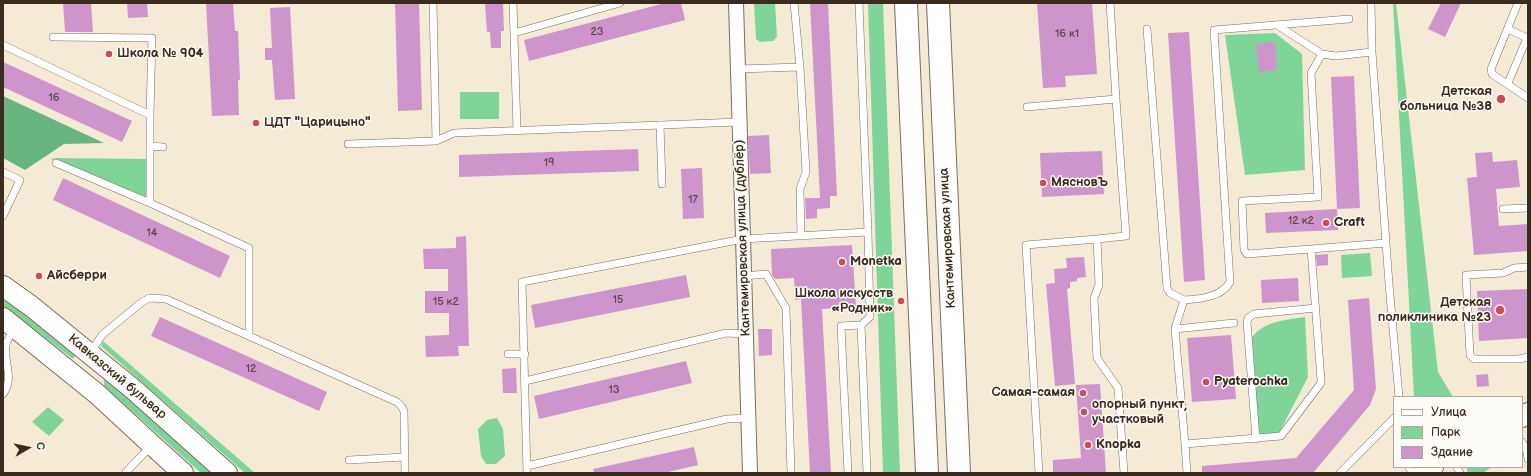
<!DOCTYPE html>
<html>
<head>
<meta charset="utf-8">
<style>
  body { margin:0 }
  #map { position:relative; width:1531px; height:476px; overflow:hidden; background:#f5ead5; font-family:"Balsamiq Sans",sans-serif }
  canvas { display:block }
  .frame { position:absolute; inset:0; border:4px solid #3b2a1e; pointer-events:none }
  .legend { position:absolute; left:1393px; top:396px; width:130px; height:72px; box-sizing:border-box; background:#fdfcf7; border:1px solid #afa8a0; margin:0; padding:5px 7px; list-style:none; font-size:12px; color:#3b2a1e }
  .legend li { display:flex; align-items:center; gap:8px; height:20px }
  .legend b { width:20px; border:1px solid #afa8a0 }
  .north { position:absolute; left:8px; top:428px; width:40px; height:40px; -webkit-text-stroke:3px #fdfcf7; paint-order:stroke; rotate:81deg; font-size:11px; font-weight:700; line-height:16px; text-align:center; color:#3b2a1e }
  .north::after { content:''; display:block; margin:auto; width:14px; height:18px; background:#3b2a1e; clip-path:polygon(50% 0,100% 100%,50% 72%,0 100%) }
</style>
</head>
<body>
<div id="map">
<canvas width="1531" height="476"></canvas>
<div class="frame"></div>
<ul class="legend">
<li><b style="height:5px;background:#fff"></b>Улица</li>
<li><b style="height:11px;background:#7fd599"></b>Парк</li>
<li><b style="height:11px;background:#ce95cc"></b>Здание</li>
</ul>
<div class="north">С</div>
</div>
<script>
const ctx = document.querySelector('canvas').getContext('2d');
ctx.lineJoin = 'round';
function fill(path, color) { ctx.fillStyle = color; ctx.fill(path, 'evenodd'); }
function stroke(path, color, width, dash) { ctx.strokeStyle = color; ctx.lineWidth = width; ctx.lineCap = dash ? 'butt' : 'round'; ctx.setLineDash(dash || []); ctx.stroke(path); }
function label(font, color, halo, rows, align = 'center') {
  ctx.font = font + ' "Balsamiq Sans",sans-serif'; ctx.lineWidth = 3; ctx.setLineDash([]); ctx.textBaseline = 'middle'; ctx.strokeStyle = halo; ctx.fillStyle = color; for (const [text, x, y, turn = 0] of rows) {
    ctx.save(); ctx.translate(x, y); ctx.rotate((+turn || 0) * Math.PI / 180); ctx.textAlign = isNaN(turn) ? turn : align; if (halo) ctx.strokeText(text, 0, 0); ctx.fillText(text, 0, 0); ctx.restore();
  }
}
const green = new Path2D(`
  M754 3H775L777 37 773 41 760 42 756 39Z
  M868 3H883L900 473H883Z
  M1393 3H1396L1438 372 1453 397H1414Z
  M1275 33 1302 54 1305 170 1245 175 1225 35Z
  M460 92H499V119H460Z
  M55 158 148 159V199L51 159Z
  M1370 253 1372 276 1342 278 1341 255Z
  M3 294 78 353 73 359 3 306Z
  M1305 317 1308 377 1278 435H1262L1258 430 1252 337C1265 321 1285 320 1305 317Z
  M103 341 255 473H245L101 346Z
  M107 378 216 473H201L104 386V380Z
  M48 407 64 420 49 436 32 422Z
  M497 418 503 429 505 456 496 464H486L481 456 478 429 487 420Z
  M1466 467H1492L1483 473H1468Z`);
const forest = new Path2D(`
  M3 96 104 143 64 144 25 170 3 158Z`);
const building = new Path2D(`
  M63 3H91L93 32H65Z
  M127 3H147L148 17 128 18Z
  M206 3H233L235 31H238L240 80H238L239 115 212 116Z
  M395 3H419L422 110 398 111Z
  M485 3H503L504 31H501V48H491L490 32H487Z
  M665 3H681L685 20 529 61 524 40Z
  M810 3H828L837 196H830V208L817 209V218L806 219 805 198H820Z
  M1037 3H1092L1097 74 1065 76 1066 87 1043 88Z
  M1441 3H1461L1445 37 1428 29Z
  M290 7 295 99 275 100 272 60H265V48H272L270 8Z
  M1189 32 1205 280 1184 282 1168 33Z
  M1275 42 1277 70 1259 72 1256 44Z
  M3 62 132 121 122 142 3 87Z
  M1354 76 1360 208 1337 209 1331 77Z
  M769 135 771 173 750 174 748 136Z
  M638 149 639 171 459 177V155Z
  M1102 151 1104 194 1042 197 1040 153Z
  M1492 152 1493 162 1517 160 1520 187 1496 189 1499 226 1528 224V251L1474 255 1467 178 1477 177 1475 153Z
  M702 168 704 218 683 219 681 169Z
  M63 178 230 256 220 278 53 200Z
  M1337 209 1338 230 1266 233 1265 213Z
  M466 236 469 346H458L459 356 426 357 425 336 449 335V313H425V291H448V269H424L423 249 456 248V237Z
  M852 245 856 307 822 309 831 473H810L801 299 795 300 794 278 775 279 772 275 771 249Z
  M1328 254V265L1317 266 1316 255Z
  M1084 257 1086 277 1077 278V281L1070 282V288L1067 289 1075 384 1055 386 1046 284 1055 283 1054 269 1067 268 1066 258Z
  M686 275 690 297 535 328 531 305Z
  M1298 278 1299 301 1262 303 1261 280Z
  M1528 289V338L1479 341 1477 291Z
  M1369 298 1376 389 1370 405 1313 473H1202V466L1296 458 1354 390 1348 300Z
  M160 317 327 392 319 411 151 336Z
  M758 329H772V355L759 356Z
  M1231 335 1236 399 1192 402 1187 338Z
  M686 361 692 383 539 419 534 396Z
  M516 368 517 393H503L502 369Z
  M1488 374 1489 386 1477 387 1476 375Z
  M1100 384 1106 473H1053V460L1081 458 1076 385Z
  M694 447 698 465 664 473H594L593 469Z`);
const lane = new Path2D(`
  M433 3 436 141
  M513 3 517 130
  M794 3 800 67 806 172 800 189 801 236
  M1371 3 1372 52 1389 284 1399 397
  M1518 3 1491 69 1492 74 1528 98
  M1277 25 1322 54 1336 56 1372 52
  M1147 29 1167 288 1170 293 1184 300
  M1508 29 1527 38 1508 83
  M514 33 620 3
  M53 37 152 38 150 115
  M3 45 150 115V203L249 248V336L397 402 401 406 404 411 405 473
  M738 69 800 67
  M1027 107 1116 99 1110 3
  M660 125 662 184
  M348 144 436 141 454 133 739 122
  M150 146 163 147
  M56 163 150 203
  M3 172 20 180 3 216
  M1503 209 1528 208
  M1097 239 1126 236 1116 99
  M1311 249 1247 254 1244 250 1242 201 1318 197 1311 73 1322 54
  M1528 267 1514 268 1503 273 1466 275 1470 355 1474 359H1519L1528 357
  M744 276 766 274 786 308 791 473
  M861 325 867 473
  M1175 329 1234 323
  M91 352 102 335 142 302 150 298 166 299 249 336
  M508 354H525
  M525 381 726 333 746 334
  M3 394C15 378 3 361 6 345 7 339 12 333 15 328
  M1256 439 1247 322 1248 318 1254 314 1316 308
  M1522 442 1527 451 1528 459
  M1185 444 1175 329 1176 325 1184 300C1200 299 1222 297 1230 282L1214 30 1349 19
  M349 460 405 457
  M527 466 727 419 749 418
  M1409 467 1412 473
  M1457 467 1460 473
  M126 472 151 446
  M527 473 522 282 743 239 868 232
  M848 473 841 326 861 325 870 317 868 232 859 3
  M1039 473 1026 245 1097 239 1099 285 1094 298 1097 358 1118 388 1124 473
  M1187 473 1185 444 1281 436 1321 383V380L1311 249 1386 243
  M1340 473 1394 418`);
const street = new Path2D(`
  M736 3 750 473`);
const secondary = new Path2D(`
  M3 286 31 306 133 389 227 473
  M3 318 97 394 152 445 183 473
  M1522 417 1528 413
  M1423 473 1433 467`);
const primary = new Path2D(`
  M906 3 927 473
  M938 3 959 473`);
const markers = [
  [109,54,4,"#d1495b"],
  [1501,99,5,"#d1495b"],
  [256,123,4,"#d1495b"],
  [1043,183,4,"#d1495b"],
  [1326,223,4,"#d1495b"],
  [842,262,4,"#d1495b"],
  [39,276,4,"#d1495b"],
  [901,301,4,"#d1495b"],
  [1500,310,5,"#d1495b"],
  [1206,382,4,"#d1495b"],
  [1083,393,4,"#d1495b"],
  [1084,412,4,"#d1495b"],
  [1088,445,4,"#d1495b"]
];
const numberNames = [
  ["23",597,32],
  ["16 к1",1067,34],
  ["16",54,98],
  ["19",549,163],
  ["17",693,200],
  ["12 к2",1301,221],
  ["14",152,233],
  ["15",618,300],
  ["15 к2",446,302],
  ["12",251,369],
  ["13",614,390]
];
const poiNames = [
  ["Школа № 904",117,54],
  ["Детская",1492,92,"right"],
  ["больница №38",1492,107,"right"],
  ["ЦДТ \"Царицыно\"",264,123],
  ["МясновЪ",1051,183],
  ["Craft",1334,223],
  ["Monetka",850,262],
  ["Айсберри",47,276],
  ["Школа искусств",893,294,"right"],
  ["«Родник»",893,309,"right"],
  ["Детская",1491,303,"right"],
  ["поликлиника №23",1491,318,"right"],
  ["Pyaterochka",1214,382],
  ["Самая-самая",1075,393,"right"],
  ["опорный пункт,",1092,405],
  ["участковый",1092,420],
  ["Knopka",1096,445]
];
const streetNames = [
  ["Кантемировская улица (дублёр)",743,238,-92],
  ["Кантемировская улица",948,238,-93],
  ["Кавказский бульвар",117,377,40]
];
fill(green, '#7fd599');
fill(forest, '#67b681');
fill(building, '#ce95cc');
stroke(lane, '#7c6d5e', 8);
stroke(street, '#7c6d5e', 16);
stroke(secondary, '#7c6d5e', 22);
stroke(primary, '#7c6d5e', 24);
stroke(lane, '#fff', 7);
stroke(street, '#fff', 14);
stroke(secondary, '#fff', 20);
stroke(primary, '#fff', 22);
for (const [x, y, r, color] of markers) { const dot = new Path2D(); dot.arc(x, y, r, 0, 2 * Math.PI); ctx.fillStyle = color; ctx.fill(dot); stroke(dot, '#fdfcf7', 1.5); }
label('11px', '#60454a', null, numberNames);
label('bold 13px', '#3b2a1e', '#fdfcf7', poiNames, 'left');
label('13px', '#3b2a1e', '#fdfcf7', streetNames);
</script>
</body>
</html>
